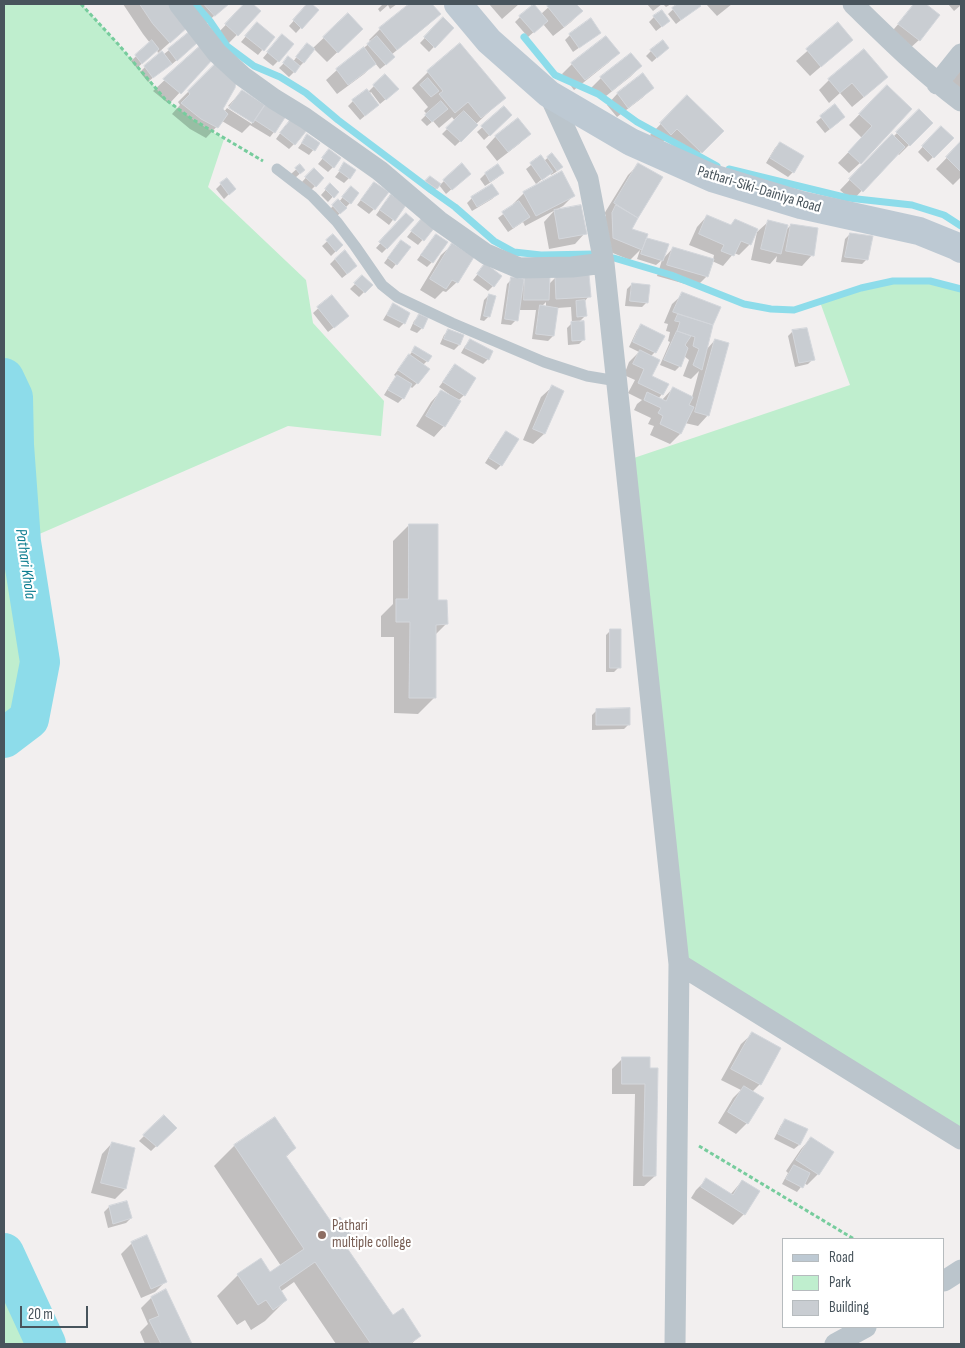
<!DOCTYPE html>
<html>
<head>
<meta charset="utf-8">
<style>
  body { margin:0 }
  #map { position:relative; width:965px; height:1348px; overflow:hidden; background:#f2efef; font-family:"Sofia Sans Condensed",sans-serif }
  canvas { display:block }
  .frame { position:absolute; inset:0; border:5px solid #48545c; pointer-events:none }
  .legend { position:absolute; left:782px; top:1238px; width:162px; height:90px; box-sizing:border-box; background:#fff; border:1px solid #b6bbbe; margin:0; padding:6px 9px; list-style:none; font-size:15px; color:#48545c }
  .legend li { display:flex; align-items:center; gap:10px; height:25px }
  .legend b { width:25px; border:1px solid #b6bbbe }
  .scale { position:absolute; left:20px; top:1306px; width:68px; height:22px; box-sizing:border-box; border:2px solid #48545c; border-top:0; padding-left:6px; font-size:15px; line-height:18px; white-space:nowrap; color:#48545c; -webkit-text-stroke:4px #fff; paint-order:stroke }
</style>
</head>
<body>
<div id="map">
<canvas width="965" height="1348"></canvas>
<div class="frame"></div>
<ul class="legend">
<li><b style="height:6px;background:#bdc9d3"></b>Road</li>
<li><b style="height:14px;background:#bfeece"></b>Park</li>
<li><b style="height:14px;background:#c9cdd2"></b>Building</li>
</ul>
<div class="scale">20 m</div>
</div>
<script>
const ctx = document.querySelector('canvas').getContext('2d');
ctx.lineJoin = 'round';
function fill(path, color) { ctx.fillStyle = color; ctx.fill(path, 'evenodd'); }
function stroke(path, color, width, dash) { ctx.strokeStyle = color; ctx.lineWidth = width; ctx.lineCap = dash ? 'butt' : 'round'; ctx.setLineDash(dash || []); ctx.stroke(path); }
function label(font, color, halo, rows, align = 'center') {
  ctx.font = font + ' "Sofia Sans Condensed",sans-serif'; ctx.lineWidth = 4.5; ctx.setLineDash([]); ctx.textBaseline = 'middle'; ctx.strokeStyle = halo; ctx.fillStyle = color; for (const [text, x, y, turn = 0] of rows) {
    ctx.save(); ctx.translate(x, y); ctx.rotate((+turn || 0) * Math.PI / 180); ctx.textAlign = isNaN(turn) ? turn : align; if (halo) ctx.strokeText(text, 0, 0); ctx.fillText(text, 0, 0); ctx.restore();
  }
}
const green = new Path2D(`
  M4 4H81L118 44 165 99 192 119 224 139 208 187 306 280 313 323 384 401 381 436 288 426 21 542 40 662 29 719 4 738Z
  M893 281H930L961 289V1139L679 964 625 461 850 385 820 302 861 288Z
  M4 1252 46 1344H4Z`);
const shadow = new Path2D(`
  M123 4H171L177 36 158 53 157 50 137 68 131 61 150 43 143 34Z
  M184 4H227L204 25Z
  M246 4H252L260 11 227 45 216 35Z
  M309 4 317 10 296 33 289 26Z
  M383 4H397L390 9 388 5 380 12 378 9Z
  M411 4H431L439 14 429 24 391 55 389 62 380 69 375 63 364 74 337 94 326 80 337 70 371 42 369 40 380 29Z
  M489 4H519L502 19Z
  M552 4H575L581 11 571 22 553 36 543 24 528 37 515 22 520 17 541 14Z
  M647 4H662L653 11Z
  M663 4H671L666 7Z
  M679 4H698L699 6 676 24 668 14Z
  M706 4H732L717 16Z
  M915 4H924L938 15 919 40 908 50 889 35Z
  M948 4H961V5L954 11Z
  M348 15 351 39 327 62 314 49 303 63 289 77 279 68 284 63 293 62 302 49 313 48Z
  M654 17 669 21 656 31 649 22Z
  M443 19 452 28 429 52 420 43Z
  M838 24 840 50 810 76 796 61Z
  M252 29 273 37 258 55 241 42Z
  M570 35 594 37 573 52 565 40Z
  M277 41 278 61 273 66 263 58Z
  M460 45 504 98 475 125 476 126 455 146 442 134 455 121 452 117 439 128 433 121 427 126 421 120 427 114 424 111 428 107 412 88 428 72Z
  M200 47 211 59 169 104 153 91Z
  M191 48 171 65 170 63 148 82 140 72 145 67 163 55 169 50Z
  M651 51 662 53 652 62 646 56Z
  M864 51 876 87 852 107 840 93 829 103 819 90 829 80Z
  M618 53 608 63 574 90 562 74 572 64Z
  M961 61V95L943 86Z
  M216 64 222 109 224 112 227 108 252 124V121L228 106 242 91 274 132 270 137 250 125 242 133 222 121 206 138 190 129 172 114 180 105 178 102Z
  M641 66 630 77 601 100 591 88 601 78Z
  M643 75 652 88 642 98 617 117 607 105 617 94Z
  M374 86 392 94 380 104 371 92 369 94 373 109 360 120 348 106 353 101 368 92Z
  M887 86 860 163 849 173 838 163 862 138 849 125Z
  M687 97 722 131 690 163 666 139 660 145 650 135Z
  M835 106 839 122 825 133 816 122Z
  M504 108 506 120 484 140 477 132Z
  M919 111 931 123 899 155 897 153 852 201 840 190 882 146 893 137Z
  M286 125 294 144 289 149 276 139Z
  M941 127 952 138 928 162 918 152Z
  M529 134 519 144 497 161 486 147 496 136Z
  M307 136 319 143 309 155 298 148Z
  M780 143 793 172 788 177 766 163 775 148Z
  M961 143V177L953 185 936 169Z
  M329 151 333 167 328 172 318 164Z
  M552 154 561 167 556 172 551 175 550 173 536 184 526 169 541 157 544 161Z
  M345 164 349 178 344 183 335 177Z
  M638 165 661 178 630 230 643 243 647 239 662 260 673 248 713 260 714 255 689 245 697 227 707 216 730 226 735 221 750 244 739 255 734 253 723 266 712 261 707 276 696 287 657 276 662 260 656 265 637 259 640 250 630 260 603 249 602 224 606 215 604 214 628 175Z
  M300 166 304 170 295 178 291 174Z
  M498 166 502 173 497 178 485 186 480 179 485 174Z
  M314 169 323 178 310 191 301 183Z
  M562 173 574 195 563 206 525 226 523 222 508 232 498 218 514 206 513 204 524 193Z
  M430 177 440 185 444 181 464 178 446 194 439 185 431 194 422 187Z
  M221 184 229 194 224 199 216 189Z
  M330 185 337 192 328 202 321 195Z
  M370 188 374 209 369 214 357 205Z
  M346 193 350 203 335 218 328 211 338 201 339 202Z
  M497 194 492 199 472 211 467 203 472 198Z
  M386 201 404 205 389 225 376 215Z
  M554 211 585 233 575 244 549 249 544 222Z
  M401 220 387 248 382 253 376 248Z
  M768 222 785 231 791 225 812 255 802 266 776 262 777 256 770 264 751 260 757 232Z
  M418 223 433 228 418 245 407 237Z
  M850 234 867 259 862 264 841 262 845 239Z
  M333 236 342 245 331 256 322 246Z
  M436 236 432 262 427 267 417 260 431 241Z
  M452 245 457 282 446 292 443 291 435 299 420 290 441 255Z
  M396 247V264L392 269 384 263Z
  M335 259 351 271 342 278 330 264Z
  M481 270 493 286 488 291 473 280Z
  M362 277 371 285 359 297 350 289Z
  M525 277 549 284 556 277 589 296 584 302 585 316 578 323 584 339 579 344 568 345 567 328 572 323 571 307 557 308 553 336 548 341 532 339 536 310H518L516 320 511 325 501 324 507 284 512 279 522 280ZM546 302V307H541Z
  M632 284 647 302 642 307 625 306 627 289Z
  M683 294 720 307 712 325 706 350 715 340 708 415 698 426 685 423 680 434 670 444 650 435 654 426 648 424 651 418 634 410 637 404 642 400 628 393 635 380 624 375 629 362 639 352 629 347 637 330 642 325 655 352 650 357 651 376 662 394 658 399 662 400 673 388 692 397 699 371 691 379 683 376 689 360 684 356 680 366 675 371 660 365 670 342 668 341 670 332 666 331 668 324 664 323 672 304Z
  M489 295V316L484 321 480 320 484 300Z
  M332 296 343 320 328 332 313 313Z
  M394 305 404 323 399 328 383 320 389 310Z
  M419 316 422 328 417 333 410 330 414 321Z
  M449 330 463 336 459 345 454 350 440 344 444 335Z
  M793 331 813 359 808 364 795 367 788 336Z
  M470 341 488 359 483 364 461 353 465 346Z
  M415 348 427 361 423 365 417 383 412 388 410 386 403 398 398 403 384 395 392 382 397 377 394 375Z
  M451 371 464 395 458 401 444 426 434 437 416 426 431 402 441 391 448 396 449 394 439 387Z
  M552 387 562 391 544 434 533 444 523 440 541 397Z
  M506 433 501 465 496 470 485 463 501 438Z
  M409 525 437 602 446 624 435 635 434 698 418 714 394 713V637H381V616L393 604V541Z
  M611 630 619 667 614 672H606V635Z
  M597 710 629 724 624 729 592 730V715Z
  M752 1034 779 1049 760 1084 752 1092 762 1098 747 1123 736 1134 718 1123 733 1098 741 1090 721 1080 741 1044Z
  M623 1058H649L655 1176 644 1186H633L635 1094H612V1069Z
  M164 1116 175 1128 151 1151 139 1141Z
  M275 1118 295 1148 286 1157 331 1225 353 1238 345 1246 392 1317 420 1336 411 1344H336L294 1282 280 1292 286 1300 265 1321 251 1330 245 1320 237 1325 217 1296 238 1275 270 1274 281 1266 214 1166 234 1146Z
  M786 1120 799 1145 794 1149 774 1139 781 1125Z
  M811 1138 832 1152 818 1174 807 1185 804 1183 797 1192 782 1184 788 1173 786 1171 801 1149Z
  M112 1143 134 1149 125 1189 115 1199 91 1193 102 1154Z
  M706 1180 730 1195 742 1181 744 1214 733 1225 691 1198 696 1190Z
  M109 1207 131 1218 126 1223 108 1228 104 1212Z
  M132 1243 166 1281 155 1292 141 1298 121 1254Z
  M166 1291 191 1344H145L140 1332 148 1324 141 1308 151 1298Z`);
const stream = new Path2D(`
  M195 4 210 21 227 46 254 66 280 77 306 93 338 120 431 190 455 207 494 241 514 252 541 255 594 254
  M524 37 555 75 598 94 637 122 717 166
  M729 169 848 198 912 205 944 215 961 226
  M614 258 671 275 744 304 771 309 794 310 861 288 893 281H930L961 289`);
const river = new Path2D(`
  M4 378 13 397 14 445 21 542 40 662 29 719 4 738
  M4 1253 46 1344`);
const building = new Path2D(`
  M140 4H172L189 26 170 43 153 24Z
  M204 4H229L215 16Z
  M244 4H253L261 11 238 36 225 24Z
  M307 4H312L319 10 302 29 293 20Z
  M409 4H432L441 14 397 50 379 28Z
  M534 4 548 21 534 33 519 16Z
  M550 4H576L583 11 564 27 547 6Z
  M677 4H699L701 6 681 20 672 8Z
  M914 4H926L940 15 920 41 898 24Z
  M662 10 670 21 662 27 653 16Z
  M348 13 363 29 338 53 323 37Z
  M443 17 454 28 435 48 424 37Z
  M591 18 601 33 579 48 569 34Z
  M257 22 275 37 264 51 245 36Z
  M838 22 853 40 821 67 806 49Z
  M189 32 197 43 177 61 168 49Z
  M282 34 294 44 279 62 267 52Z
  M377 36 395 57 386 65 367 44Z
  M606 36 620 53 585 80 571 63Z
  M152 40 159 49 142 64 135 55Z
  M663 40 669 48 657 58 650 50Z
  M307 43 315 49 304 63 296 57Z
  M460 43 506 98 481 118 468 102 455 113 439 94 443 91 427 71Z
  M200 46 213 59 181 94 163 79Z
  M364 47 376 64 348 85 336 69Z
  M864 49 888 77 864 97 852 83 840 93 828 79Z
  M162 51 172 64 153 78 144 66Z
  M631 53 642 66 612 91 600 77Z
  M288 56 300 66 295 73 283 63Z
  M216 63 236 82 235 88 223 109 228 114 218 128 201 119 181 103 190 94 188 91Z
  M643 73 654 88 628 108 617 93Z
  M385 74 399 89 386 100 373 85Z
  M428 78 439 91 431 97 420 85Z
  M887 85 912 109 861 164 848 152 872 126 859 114Z
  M367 89 379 105 365 116 352 100Z
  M242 90 265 105 253 123 229 108Z
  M687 95 724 131 702 153 677 129 671 135 660 123Z
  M441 101 448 109 432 122 425 115Z
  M835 104 845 117 830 129 820 116Z
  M265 105 286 116 275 133 255 120Z
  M504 106 512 115 490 136 481 126Z
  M919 109 933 123 910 146 896 132Z
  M464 111 478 125 461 142 446 128Z
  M518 118 531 134 508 152 495 136Z
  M291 119 307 130 295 145 280 133Z
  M941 126 954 138 934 158 922 146Z
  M307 134 320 143 315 151 302 143Z
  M892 134 905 147 863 192 849 179Z
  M961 141V172L946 157Z
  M780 142 804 156 794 173 770 158Z
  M329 149 341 158 334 168 322 158Z
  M552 153 563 167 557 171 547 157Z
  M541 155 553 172 542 180 530 163Z
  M344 162 356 170 350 179 339 171Z
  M462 163 471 174 452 190 443 180Z
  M638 163 663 177 638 218 614 203Z
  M300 164 305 170 300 174 295 168Z
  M498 164 504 173 490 182 485 173Z
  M314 168 324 178 316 187 305 177Z
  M562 171 575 196 536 216 523 192Z
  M430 176 441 184 437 189 425 181Z
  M227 178 236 189 229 195 220 183Z
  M374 182 389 192 375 210 361 200Z
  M330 183 339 192 334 198 325 189Z
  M492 184 499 194 477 207 471 197Z
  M351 186 359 193 351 204 342 197Z
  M391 194 406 205 395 221 380 210Z
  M338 199 347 208 340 214 332 205Z
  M519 201 530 217 513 228 502 212Z
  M581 205 587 234 559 239 554 210Z
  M616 205 638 218 632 229 648 234 642 250 613 238 612 213Z
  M406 213 414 220 387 249 379 242Z
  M707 215 731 225 735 219 758 229 751 245 741 241 734 256 721 251 724 245 699 234Z
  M423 217 435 227 424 241 411 231Z
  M768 220 788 225 781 254 761 249Z
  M791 224 818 228 814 256 786 251Z
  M850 233 873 236 868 260 845 257Z
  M333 234 343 245 336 252 326 240Z
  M436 234 448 242 433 263 421 255Z
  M647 238 669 244 663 261 641 254Z
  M401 240 411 247 397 265 388 258Z
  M452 243 474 257 458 283 452 280 446 289 430 279Z
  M673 247 714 259 708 277 667 265Z
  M345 250 357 266 347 274 335 259Z
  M485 263 502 276 494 287 477 274Z
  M589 274 591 297 556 299 555 276Z
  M362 275 373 285 365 293 354 283Z
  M525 276H550L549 300H524Z
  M511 277 524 279 518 321 505 319Z
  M632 283 650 285 648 303 630 301Z
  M682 292 721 307 713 325 673 312Z
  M489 294 496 296 490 317 484 316Z
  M332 295 349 316 334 328 317 307Z
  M585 300 587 316 577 317 576 301Z
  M393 303 410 313 405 324 387 315Z
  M540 305 558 308 554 336 536 334Z
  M419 314 428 318 423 329 414 324Z
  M678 314 713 325 702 370 693 365 699 349 693 346 695 337 677 331 680 322 675 321Z
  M584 321 585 340 572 341 571 322Z
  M641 324 665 336 656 353 633 342Z
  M807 328 815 360 799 363 792 330Z
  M448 329 464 335 460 345 444 339Z
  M677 331 691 336 685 345 688 348 681 367 664 360Z
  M470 339 493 351 489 360 465 348Z
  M715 339 729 343 709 416 695 412Z
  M415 346 432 356 428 362 412 352Z
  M640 350 660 360 652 376 669 384 663 395 638 383 644 369 633 364Z
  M409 354 430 369 418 384 398 370Z
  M455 364 476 378 465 396 443 382Z
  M397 375 412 384 404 399 388 390Z
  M552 385 564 391 545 434 533 429Z
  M673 387 693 397 689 405 694 407 681 434 660 424 663 416 658 413 661 408 644 400 647 392 666 401Z
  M441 390 461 401 445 427 426 416Z
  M506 431 519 439 502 466 489 458Z
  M409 524H438V600H447L448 624 436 625V698H409L410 622H396V599H408Z
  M610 629H621V668H610Z
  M630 708V725H596V709Z
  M752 1032 781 1048 761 1085 731 1069Z
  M622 1057H650V1068H658L656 1176H643L645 1084H622Z
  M744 1086 764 1098 748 1124 728 1112Z
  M164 1115 177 1128 157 1147 143 1135Z
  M275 1117 296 1148 286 1156 332 1223 340 1217 354 1239 345 1245 393 1315 403 1308 421 1336 409 1344H371L315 1262 279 1287 287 1300 273 1310 266 1300 258 1305 237 1274 261 1258 270 1272 304 1249 234 1145Z
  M785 1119 808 1129 800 1145 778 1134Z
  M811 1137 834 1152 819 1175 796 1160Z
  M112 1142 135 1148 126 1189 101 1183Z
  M794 1165 810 1173 803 1188 786 1179Z
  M706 1178 733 1195 742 1180 760 1191 745 1215 701 1187Z
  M127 1201 132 1218 113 1224 109 1206Z
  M147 1235 167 1282 151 1289 131 1242Z
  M166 1289 192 1344H161L149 1320 159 1316 151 1297Z`);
const path = new Path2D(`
  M81 4 118 44 165 99 192 119 263 161
  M699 1146 854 1239`);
const service = new Path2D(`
  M277 169 312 196 337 222 355 246 382 285 397 297 452 323 544 362 587 376 617 381`);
const minor = new Path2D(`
  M179 4 217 53 242 76 274 99 305 118 380 171 439 221 486 254 519 268 572 267 604 263
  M853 4C888 38 922 72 961 101
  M937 84 961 54
  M549 94 588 179 604 263 679 964 675 1344
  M679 964 961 1139
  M944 1281 961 1270
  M835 1344 866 1327`);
const secondary = new Path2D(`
  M458 4 489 41 549 94 631 142 712 178 801 205 919 231 956 246 961 249`);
const markers = [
  [322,1235,5,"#8d6e63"]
];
const streetNames = [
  ["Pathari-Siki-Dainiya Road",759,190,17]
];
const educationNames = [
  ["Pathari",332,1226],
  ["multiple college",332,1243]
];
const waterNames = [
  ["Pathari Khola",25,564,82]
];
fill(green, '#bfeece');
fill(shadow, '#0003');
stroke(stream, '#8ddcea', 7);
stroke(river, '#8ddcea', 40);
fill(building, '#c9cdd2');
stroke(building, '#d3d6db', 1);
stroke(path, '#77cc9d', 3, [4, 2.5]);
stroke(service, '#bbc5cc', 11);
stroke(minor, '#bbc5cc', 21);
stroke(secondary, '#bdc9d3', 28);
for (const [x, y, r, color] of markers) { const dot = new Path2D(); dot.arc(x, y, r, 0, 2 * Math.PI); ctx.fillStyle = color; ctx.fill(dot); stroke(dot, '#fff', 2); }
label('15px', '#48545c', '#fff', streetNames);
label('15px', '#785e54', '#fff', educationNames, 'left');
label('italic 16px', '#0f7e91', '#fff', waterNames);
</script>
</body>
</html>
